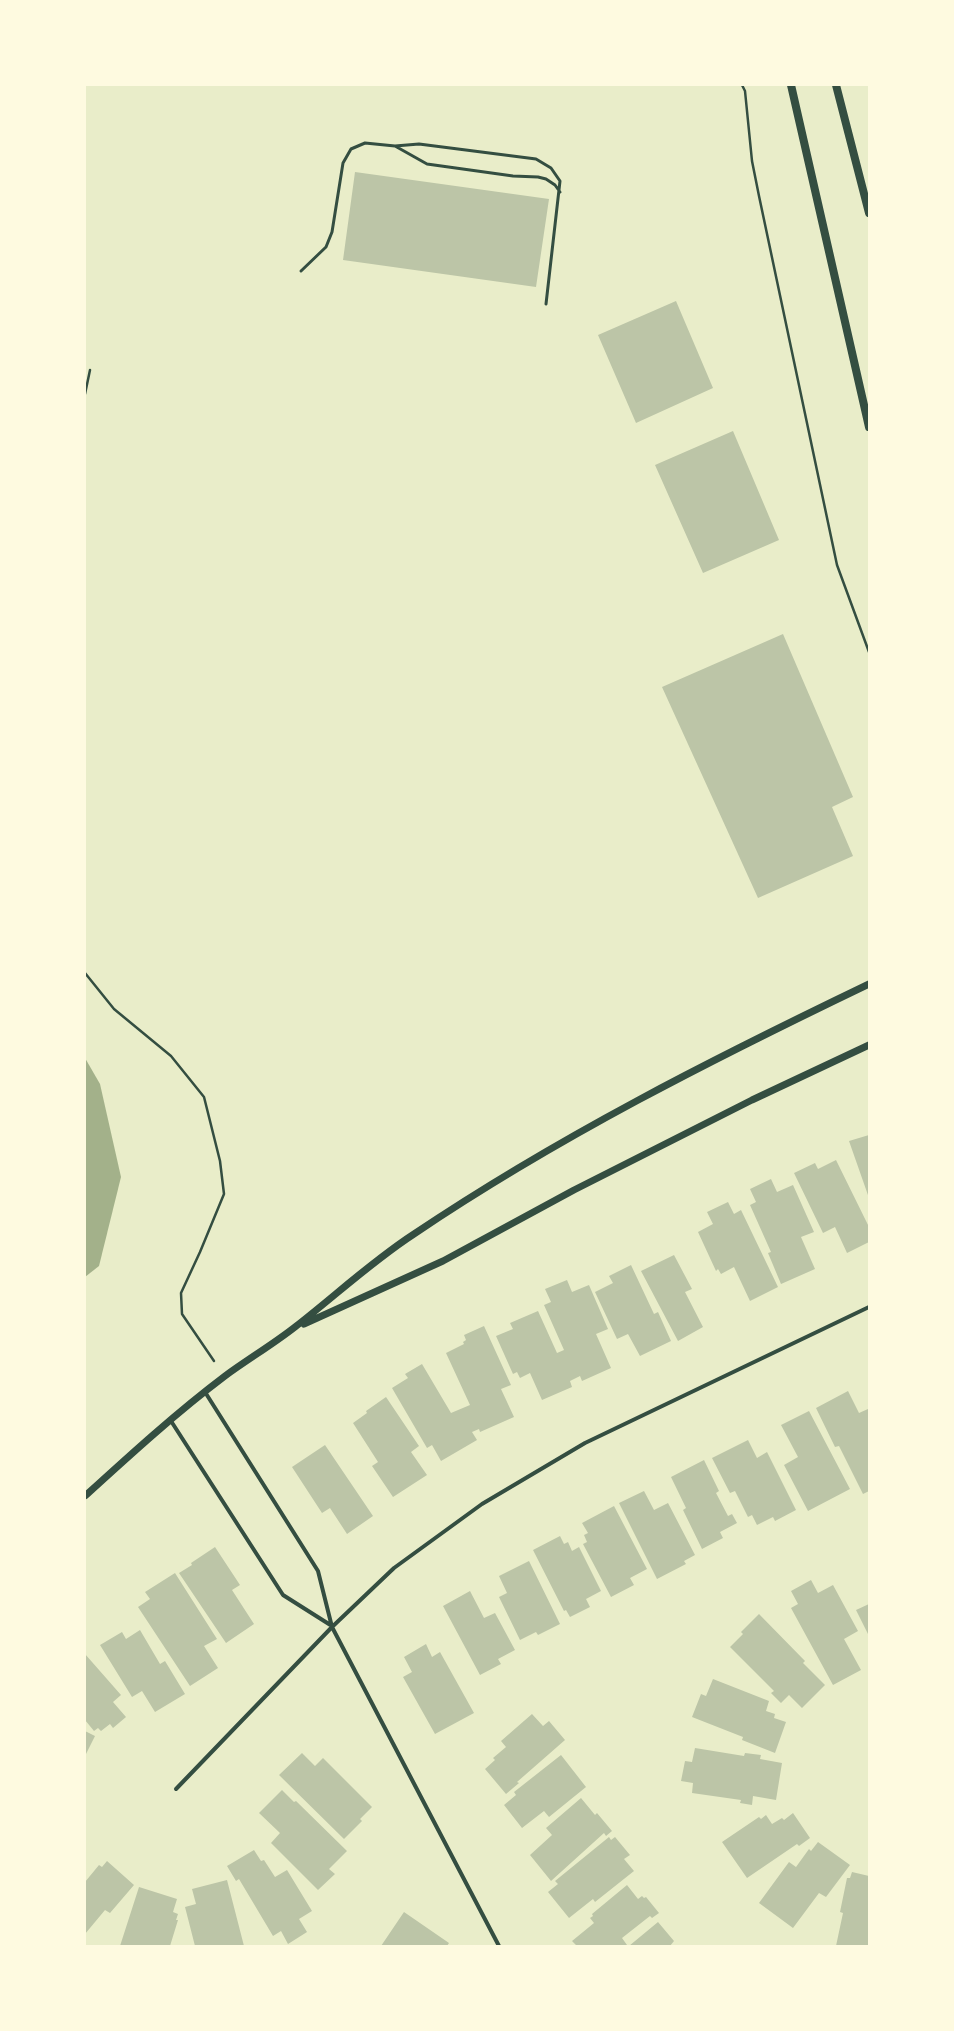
<!DOCTYPE html>
<html>
<head>
<meta charset="utf-8">
<style>
  body { margin:0 }
  #map { position:relative; width:954px; height:2031px; overflow:hidden; background:#e9edc9; font-family:Literata,serif }
  canvas { display:block }
  .frame { position:absolute; inset:0; border:86px solid #fefae0; pointer-events:none }
</style>
</head>
<body>
<div id="map">
<canvas width="954" height="2031"></canvas>
<div class="frame"></div>
</div>
<script>
const ctx = document.querySelector('canvas').getContext('2d');
ctx.lineJoin = 'round';
function fill(path, color) { ctx.fillStyle = color; ctx.fill(path, 'evenodd'); }
function stroke(path, color, width, dash) { ctx.strokeStyle = color; ctx.lineWidth = width; ctx.lineCap = dash ? 'butt' : 'round'; ctx.setLineDash(dash || []); ctx.stroke(path); }
const water = new Path2D(`
  M85 1058 100 1084 121 1177 99 1266 85 1277Z`);
const building = new Path2D(`
  M355 172 549 199 536 287 343 260Z
  M676 301 713 388 636 423 598 335Z
  M733 431 779 540 703 573 655 465Z
  M783 634 853 797 832 807 853 856 758 898 662 687Z
  M869 1135V1198L849 1141Z
  M836 1160 869 1227V1242L847 1253 835 1227 823 1233 794 1173 815 1163 818 1169Z
  M771 1179 777 1192 793 1185 814 1232 801 1237 815 1269 781 1284 768 1253 771 1252 750 1205 756 1202 750 1189Z
  M728 1202 734 1214 741 1210 778 1287 750 1301 734 1267 721 1274 718 1269 716 1271 698 1232 713 1224 707 1212Z
  M674 1255 692 1289 685 1292 703 1327 678 1341 641 1271Z
  M631 1265 654 1314 658 1312 671 1341 640 1356 628 1334 617 1339 595 1292 613 1283 609 1276Z
  M567 1280 572 1292 589 1285 608 1329 596 1334 611 1368 582 1381 580 1376 570 1381 572 1387 542 1400 530 1373 520 1378 517 1372 513 1374 496 1336 513 1329 510 1323 538 1311 557 1353 564 1350 544 1305 551 1302 545 1289Z
  M484 1326 511 1385 501 1389 514 1417 480 1432 479 1429 472 1432 477 1440 441 1461 432 1445 427 1448 392 1388 408 1378 405 1374 422 1364 451 1413 470 1405 446 1353 464 1344 463 1342 466 1340 464 1335Z
  M848 1391 859 1413 868 1409 869 1411V1491L863 1494 839 1446 835 1447 816 1408Z
  M386 1397 419 1446 411 1452 427 1475 393 1497 372 1466 378 1462 353 1423 367 1413 366 1411Z
  M809 1411 850 1489 808 1511 784 1465 798 1457 781 1425Z
  M748 1440 757 1458 767 1452 796 1510 775 1521 773 1517 757 1525 752 1515 748 1517 735 1491 730 1493 712 1458Z
  M325 1445 373 1516 347 1534 330 1508 322 1513 292 1467Z
  M704 1460 719 1491 716 1493 728 1516 732 1514 737 1523 720 1532 723 1538 702 1549 683 1510 686 1508 671 1477Z
  M644 1491 654 1510 668 1503 695 1555 684 1561 686 1564 657 1579 619 1503Z
  M614 1506 647 1569 630 1578 634 1585 611 1597 583 1544 587 1542 584 1535 588 1533 582 1523Z
  M560 1536 564 1544 568 1542 572 1551 579 1547 601 1591 586 1599 590 1607 570 1617 566 1610 564 1611 533 1550Z
  M215 1547 240 1585 232 1590 254 1624 226 1643 179 1573 192 1565 191 1563Z
  M529 1561 560 1624 538 1635 536 1632 520 1640 499 1597 507 1593 499 1576Z
  M175 1573 217 1639 204 1646 218 1668 190 1686 138 1607 150 1599 145 1592Z
  M811 1580 818 1593 833 1585 858 1631 844 1639 861 1670 833 1685 791 1608 798 1604 791 1591Z
  M470 1591 484 1618 495 1613 515 1650 498 1659 501 1664 480 1675 443 1606Z
  M869 1604V1636L856 1610Z
  M759 1614 805 1661 803 1663 825 1685 802 1708 789 1695 781 1703 771 1693 774 1691 730 1647 743 1634 741 1632Z
  M140 1630 160 1664 165 1661 185 1694 155 1712 142 1691 132 1697 100 1645 122 1632 126 1639Z
  M426 1644 432 1657 440 1652 474 1713 435 1734 403 1677 412 1672 404 1657Z
  M85 1654 121 1695 113 1702 126 1717 113 1728 110 1724 101 1731 98 1728 94 1731 85 1720Z
  M713 1679 769 1701 766 1711 775 1714 774 1718 786 1722 775 1753 742 1740 743 1737 692 1717 701 1694 706 1696Z
  M532 1714 543 1726 549 1721 565 1740 517 1782 519 1783 506 1794 485 1769 495 1760 493 1758 506 1747 501 1741Z
  M85 1731 95 1736 85 1756Z
  M695 1748 744 1756 745 1753 761 1755 760 1759 782 1763 776 1800 753 1796 752 1805 740 1803 741 1800 692 1793 693 1783 681 1781 685 1761 692 1762Z
  M302 1753 315 1766 323 1758 372 1807 360 1819 362 1821 344 1839 279 1775Z
  M561 1755 586 1787 549 1817 544 1811 522 1828 504 1805 516 1795 514 1792Z
  M282 1790 294 1802 296 1801 347 1851 329 1869 335 1874 318 1890 271 1843 280 1833 259 1813Z
  M581 1798 595 1815 597 1813 612 1831 606 1836 604 1833 551 1881 530 1855 552 1835 546 1828Z
  M793 1813 810 1838 799 1846 797 1844 747 1878 722 1842 759 1817 761 1819 766 1815 772 1824 782 1818 784 1820Z
  M609 1837 611 1840 615 1837 630 1855 624 1859 634 1871 595 1902 593 1899 569 1918 548 1892 558 1884 555 1881Z
  M818 1842 850 1865 826 1897 819 1893 793 1928 759 1903 789 1862 796 1867 809 1849 811 1851Z
  M254 1850 261 1861 264 1860 275 1877 287 1870 312 1911 299 1919 307 1932 288 1944 281 1931 273 1936 239 1879 236 1881 227 1866Z
  M107 1861 134 1885 110 1913 105 1910 85 1934V1882L99 1865 102 1867Z
  M852 1872 869 1876V1946H836L843 1913 840 1912 847 1878H850Z
  M227 1880 244 1946H195L185 1907 196 1904 192 1889Z
  M627 1885 638 1899 642 1896 644 1898 646 1897 659 1913 652 1918 650 1916 622 1938 627 1945 626 1946H577L572 1941 594 1923 590 1918 593 1916 592 1914Z
  M139 1887 177 1899 173 1912 178 1914 176 1920H178L170 1946H120Z
  M404 1912 449 1943 447 1946H381Z
  M658 1922 674 1941 670 1946H629Z`);
const path = new Path2D(`
  M742 85 745 91 752 161 759 196 837 565 869 652
  M85 394 90 370
  M85 973 114 1009 171 1056 204 1097 220 1161 224 1194 200 1252 181 1293 182 1314 214 1361`);
const service = new Path2D(`
  M395 146 427 164 513 176 538 177 546 179 555 185 560 192
  M301 271 326 247 332 232 343 163 351 149 365 143 395 146 419 144 536 159 551 168 560 181 546 304`);
const minor = new Path2D(`
  M205 1392 318 1571 332 1627 499 1946
  M171 1421 283 1595 332 1626
  M176 1789 332 1627 394 1568 482 1504 585 1443 869 1307`);
const tertiary = new Path2D(`
  M304 1324 443 1261 574 1190 752 1100 869 1045
  M85 1496C130 1455 176 1413 225 1376 248 1359 272 1345 295 1327 335 1296 371 1262 414 1234 558 1137 713 1059 869 984`);
const secondary = new Path2D(`
  M791 85 869 427
  M836 85 869 213`);
fill(water, '#a3b18a');
fill(building, '#bcc5a7');
stroke(path, '#344e41', 2.5);
stroke(service, '#344e41', 3);
stroke(minor, '#344e41', 4);
stroke(tertiary, '#344e41', 7);
stroke(secondary, '#344e41', 8);
</script>
</body>
</html>
